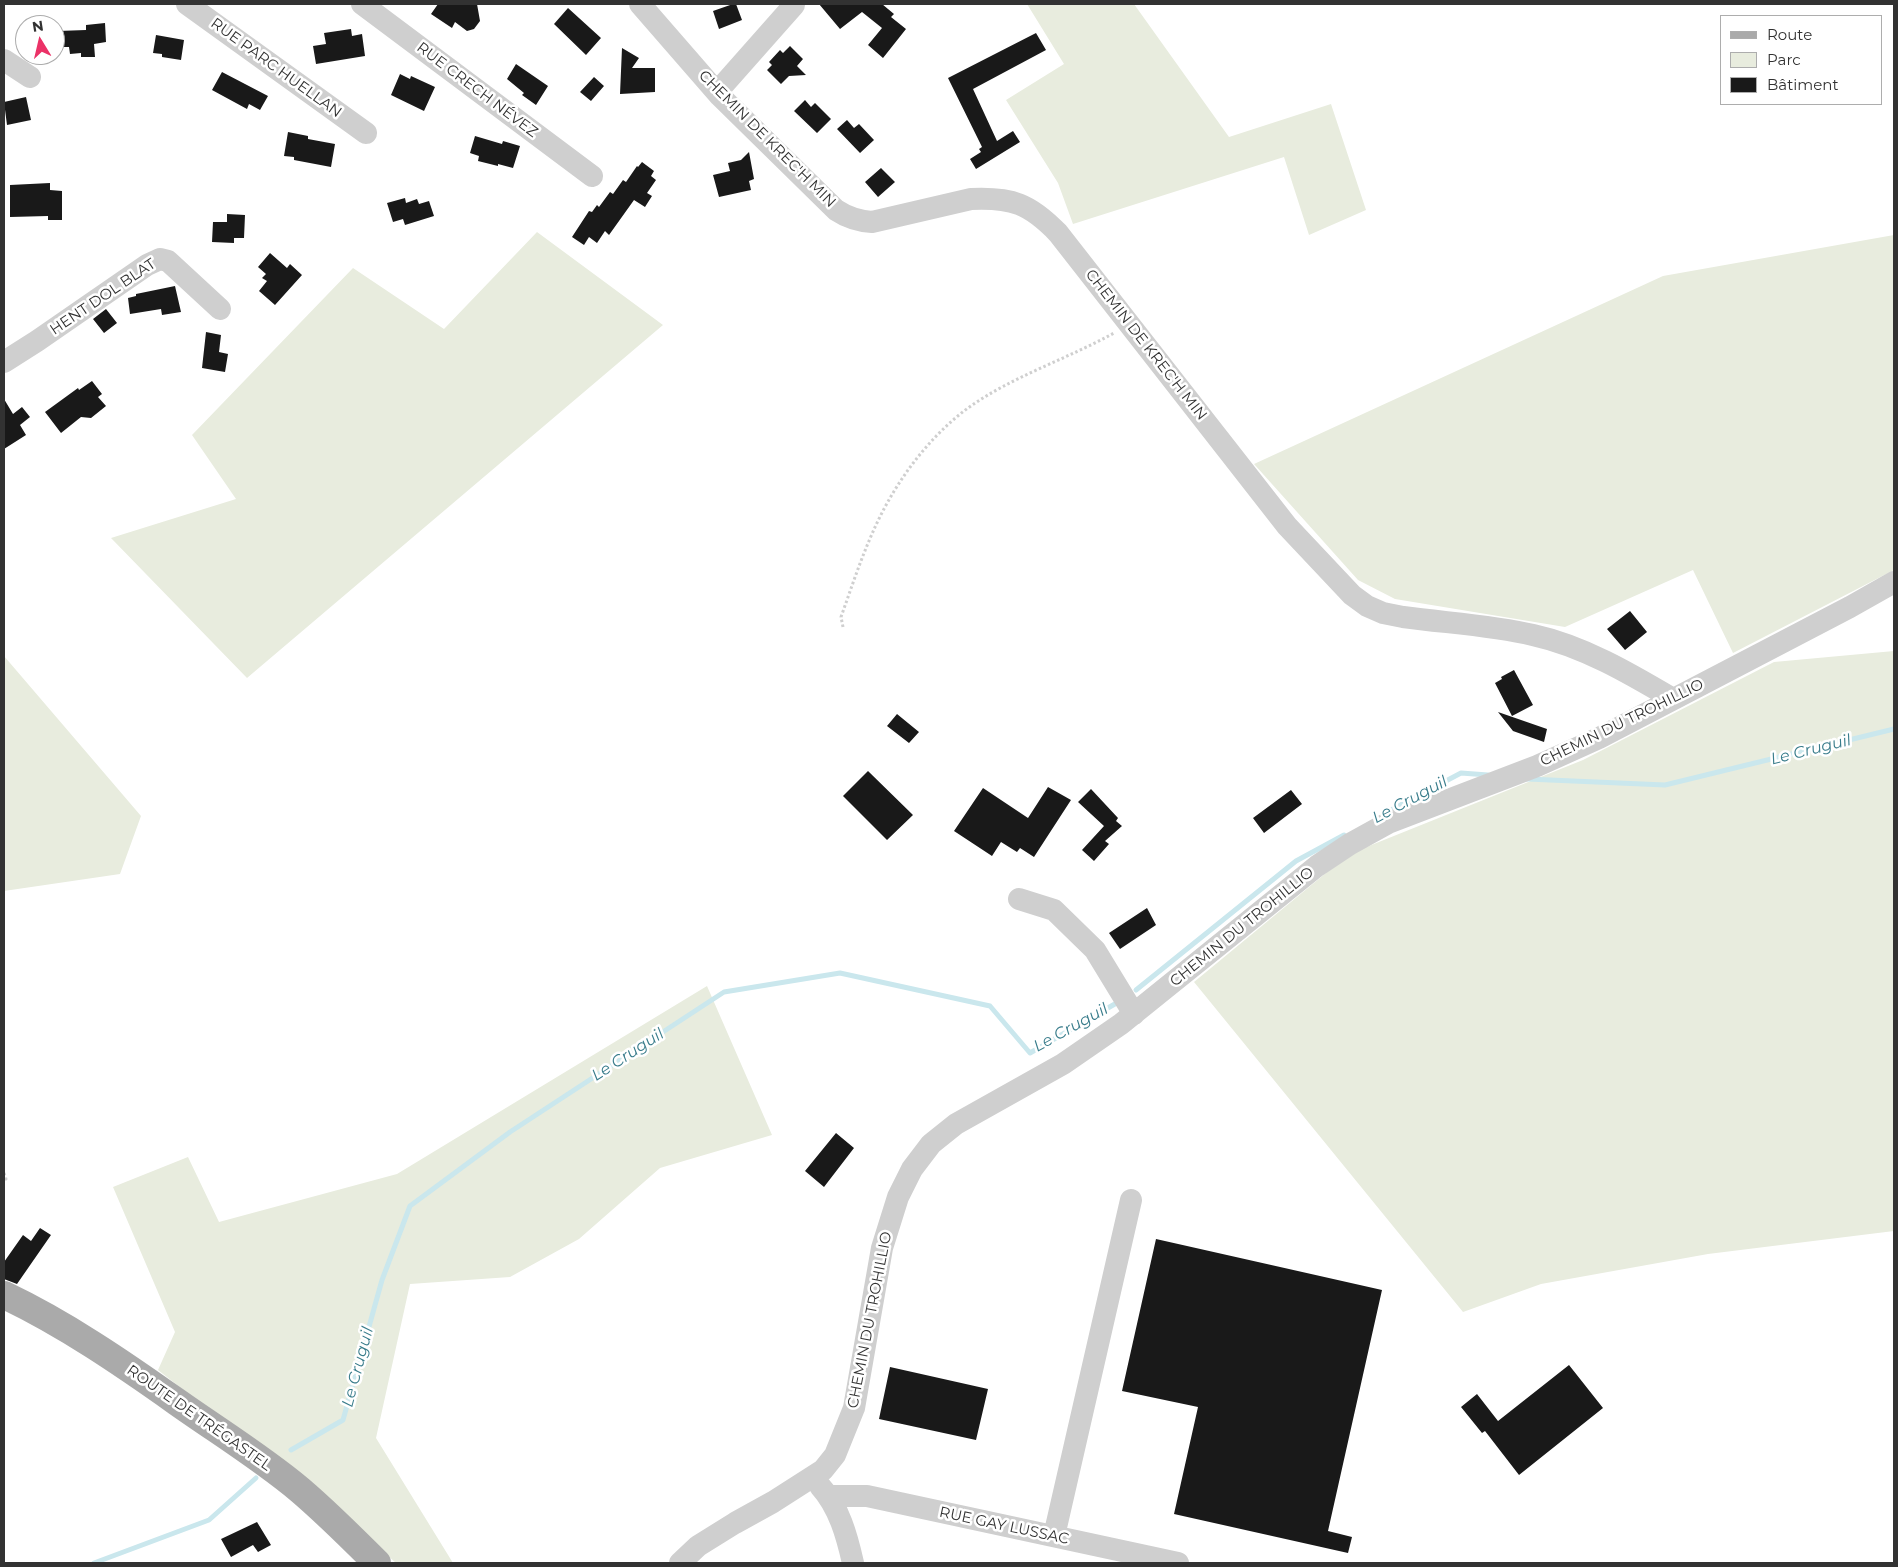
<!DOCTYPE html>
<html>
<head>
<meta charset="utf-8">
<style>
  body { margin:0 }
  #map { position:relative; width:1898px; height:1567px; overflow:hidden; background:#fff; font-family:Montserrat,sans-serif }
  canvas { display:block }
  .frame { position:absolute; inset:0; border:5px solid #323232; pointer-events:none }
  .legend { position:absolute; left:1720px; top:15px; width:162px; height:90px; box-sizing:border-box; background:#fff; border:1px solid #adadad; margin:0; padding:6px 9px; list-style:none; font-size:15px; color:#323232 }
  .legend li { display:flex; align-items:center; gap:10px; height:25px }
  .legend b { width:25px; border:1px solid #adadad }
  .north { position:absolute; left:15px; top:15px; width:50px; height:50px; box-sizing:border-box; background:#fff; border:1px solid #adadad; border-radius:50%; rotate:351deg; font-size:14px; font-weight:700; line-height:20px; text-align:center; color:#323232 }
  .north::after { content:''; display:block; margin:auto; width:18px; height:22px; background:#eb3267; clip-path:polygon(50% 0,100% 100%,50% 72%,0 100%) }
</style>
</head>
<body>
<div id="map">
<canvas width="1898" height="1567"></canvas>
<div class="frame"></div>
<ul class="legend">
<li><b style="height:6px;background:#aaa"></b>Route</li>
<li><b style="height:14px;background:#e8ecde"></b>Parc</li>
<li><b style="height:14px;background:#191919"></b>Bâtiment</li>
</ul>
<div class="north">N</div>
</div>
<script>
const ctx = document.querySelector('canvas').getContext('2d');
ctx.lineJoin = 'round';
function fill(path, color) { ctx.fillStyle = color; ctx.fill(path, 'evenodd'); }
function stroke(path, color, width, dash) { ctx.strokeStyle = color; ctx.lineWidth = width; ctx.lineCap = dash ? 'butt' : 'round'; ctx.setLineDash(dash || []); ctx.stroke(path); }
function label(font, color, halo, rows, align = 'center') {
  ctx.font = font + ' Montserrat,sans-serif'; ctx.lineWidth = 5; ctx.setLineDash([]); ctx.textBaseline = 'middle'; ctx.strokeStyle = halo; ctx.fillStyle = color; for (const [text, x, y, turn = 0] of rows) {
    ctx.save(); ctx.translate(x, y); ctx.rotate((+turn || 0) * Math.PI / 180); ctx.textAlign = isNaN(turn) ? turn : align; if (halo) ctx.strokeText(text, 0, 0); ctx.fillText(text, 0, 0); ctx.restore();
  }
}
const green = new Path2D(`
  M1027 4H1134L1229 137 1331 104 1366 210 1309 235 1284 157 1073 224 1058 183 1006 100 1064 64Z
  M537 232 663 325 247 678 111 538 236 499 192 435 353 268 444 329Z
  M1894 235V570L1733 653 1693 570 1565 627 1395 599 1358 580 1254 464 1663 276Z
  M1894 651V1231L1708 1254 1541 1284 1463 1312 1194 982 1349 854 1583 760 1774 662Z
  M4 656 141 816 120 874 4 891Z
  M707 986 772 1135 660 1168 579 1239 510 1277 410 1284 376 1438 453 1563H396L339 1512 158 1370 175 1332 113 1187 188 1157 219 1222 397 1174Z`);
const stream = new Path2D(`
  M1527 779 1665 785 1894 729
  M1391 810 1461 773 1488 775
  M1136 990 1296 861 1344 835
  M291 1450 343 1420 382 1280 410 1206 510 1132 724 992 840 973 990 1006 1030 1053 1120 1001
  M94 1563 209 1520 256 1478`);
const building = new Path2D(`
  M438 4H477L480 21 474 29 467 31 455 22 452 28 431 14Z
  M733 4H736L742 20 719 29 713 11Z
  M819 4H882L894 14 891 17 906 29 883 58 868 45 882 28 862 12 840 29Z
  M568 8 601 38 586 55 554 24Z
  M105 23 106 42 94 44 95 57H81V53L70 54 69 47H59L58 31 86 30V25Z
  M351 29 352 36 362 34 365 56 316 64 313 46 326 44 324 33Z
  M1036 33 1046 50 973 89 997 141 1013 131 1020 142 976 169 970 159 981 152 979 149 982 147 948 78Z
  M156 35 184 40 181 60 162 57V54L153 53Z
  M790 46 803 59 797 66 806 75 789 76 781 84 767 70 772 65 769 62 780 50 783 53Z
  M622 48 639 58 632 68H655V92L620 94Z
  M516 64 548 86 536 105 522 95 524 93 507 79Z
  M222 72 268 96 260 110 249 104 247 109 212 90Z
  M400 74 410 79 411 76 435 87 424 111 391 95Z
  M594 77 604 86 591 101 580 92Z
  M26 97 31 120 7 125 4 102Z
  M805 100 811 107 815 103 831 119 817 133 794 111Z
  M847 120 854 128 859 124 874 140 860 153 837 129Z
  M288 132 308 136V139L335 144 331 167 294 160V157L284 156Z
  M475 136 502 144 503 141 520 146 513 168 498 164V166L478 161 479 156 470 153Z
  M749 152 754 179 749 181 751 190 719 197 713 175 730 171 728 163 741 160Z
  M642 162 654 171 651 176 656 180 647 193 652 196 645 207 634 200 609 235 605 231 597 243 589 237 584 245 572 237 589 211 592 212 597 205 599 207 610 192 613 194 623 180 626 182 637 166 638 167Z
  M881 168 895 182 878 197 865 182Z
  M50 183V190L62 191V220H48V216L10 217V185Z
  M405 198 406 203 417 199 419 204 429 201 434 216 405 225 403 219 393 222 387 203Z
  M227 214 245 215 244 238H234V243L212 242 213 222H227Z
  M270 253 287 268 290 264 302 275 275 305 259 291 267 281 262 278 266 274 258 267Z
  M175 286 181 312 162 315 161 309 130 314 128 298 136 296V294Z
  M106 309 117 323 104 333 93 319Z
  M206 332 221 335 219 352 228 354 225 372 202 368Z
  M92 381 102 394 98 397 106 406 91 418 81 417 61 433 45 412 78 388 79 390Z
  M4 399 13 414 22 407 30 417 20 425 26 435 4 449Z
  M1630 611 1647 632 1625 650 1607 629Z
  M1514 670 1533 705 1512 716 1495 683 1502 679 1501 677Z
  M1498 712 1547 729 1544 742 1513 731Z
  M897 714 919 732 909 743 887 726Z
  M868 771 913 815 887 840 843 796Z
  M1048 787 1071 800 1034 857 1020 848 1017 852 1001 842 992 856 954 831 983 788 1028 818Z
  M1091 789 1118 818 1116 821 1122 826 1105 841 1109 844 1094 861 1082 850 1104 826 1078 802Z
  M1291 790 1302 804 1264 833 1253 818Z
  M1147 908 1156 925 1120 949 1109 933Z
  M836 1133 854 1148 824 1187 805 1171Z
  M40 1228 51 1235 17 1284 4 1279V1262L23 1235 31 1241Z
  M1156 1239 1382 1290 1328 1531 1352 1537 1348 1553 1174 1514 1198 1407 1122 1391Z
  M1569 1365 1603 1408 1519 1475 1485 1431 1482 1433 1461 1407 1477 1394 1498 1421Z
  M890 1367 988 1389 976 1440 879 1419Z
  M257 1522 271 1545 258 1552 253 1545 231 1557 221 1539Z`);
const path = new Path2D(`
  M843 627 841 617C851 589 860 561 872 534 892 487 926 439 968 408 1011 377 1067 359 1114 333
  M4 1173 6 1179H4`);
const minor = new Path2D(`
  M187 4 366 133
  M362 4 592 176
  M640 4 720 96 836 210C848 218 858 221 872 222L971 199C1012 197 1030 204 1058 233L1287 526 1352 595 1367 606 1383 613 1403 617C1446 623 1491 625 1533 635 1583 646 1629 673 1673 699
  M4 60 30 77
  M717 92 794 5
  M4 362 37 341 147 265 160 259 168 261 220 309
  M1019 899 1054 910 1095 950 1134 1014
  M820 1486C839 1507 847 1536 853 1563
  M829 1496H867L1178 1563
  M1054 1536 1131 1200
  M680 1563 698 1546 735 1523 773 1502 823 1470 835 1455 854 1408 882 1248 898 1197 912 1169 931 1144 956 1124 1063 1064 1121 1024 1317 866 1350 844 1388 823 1537 766 1599 738 1850 607 1894 582`);
const major = new Path2D(`
  M4 1295C65 1324 122 1363 177 1402 218 1431 262 1458 300 1490 327 1513 352 1538 377 1563`);
const streetNames = [
  ["RUE PARC HUELLAN",276,68,36],
  ["RUE CRECH NÉVEZ",477,90,37],
  ["CHEMIN DE KREC'H MIN",767,139,45],
  ["HENT DOL BLAT",103,297,-34],
  ["CHEMIN DE KREC'H MIN",1146,345,52],
  ["CHEMIN DU TROHILLIO",1622,723,-26],
  ["CHEMIN DU TROHILLIO",1242,927,-39],
  ["CHEMIN DU TROHILLIO",870,1320,-79],
  ["ROUTE DE TRÉGASTEL",199,1418,35],
  ["RUE GAY LUSSAC",1004,1526,12]
];
const waterNames = [
  ["Le Cruguil",1811,750,-14],
  ["Le Cruguil",1410,800,-28],
  ["Le Cruguil",1071,1028,-29],
  ["Le Cruguil",628,1055,-33],
  ["Le Cruguil",358,1367,-75]
];
fill(green, '#e8ecde');
stroke(stream, '#cae7ed', 5);
fill(building, '#191919');
stroke(path, '#cfcfcf', 3, [2.5, 2.5]);
stroke(minor, '#cfcfcf', 22);
stroke(major, '#aaa', 28);
label('15px', '#323232', '#fff', streetNames);
label('italic 16px', '#387c8b', '#fff', waterNames);
</script>
</body>
</html>
